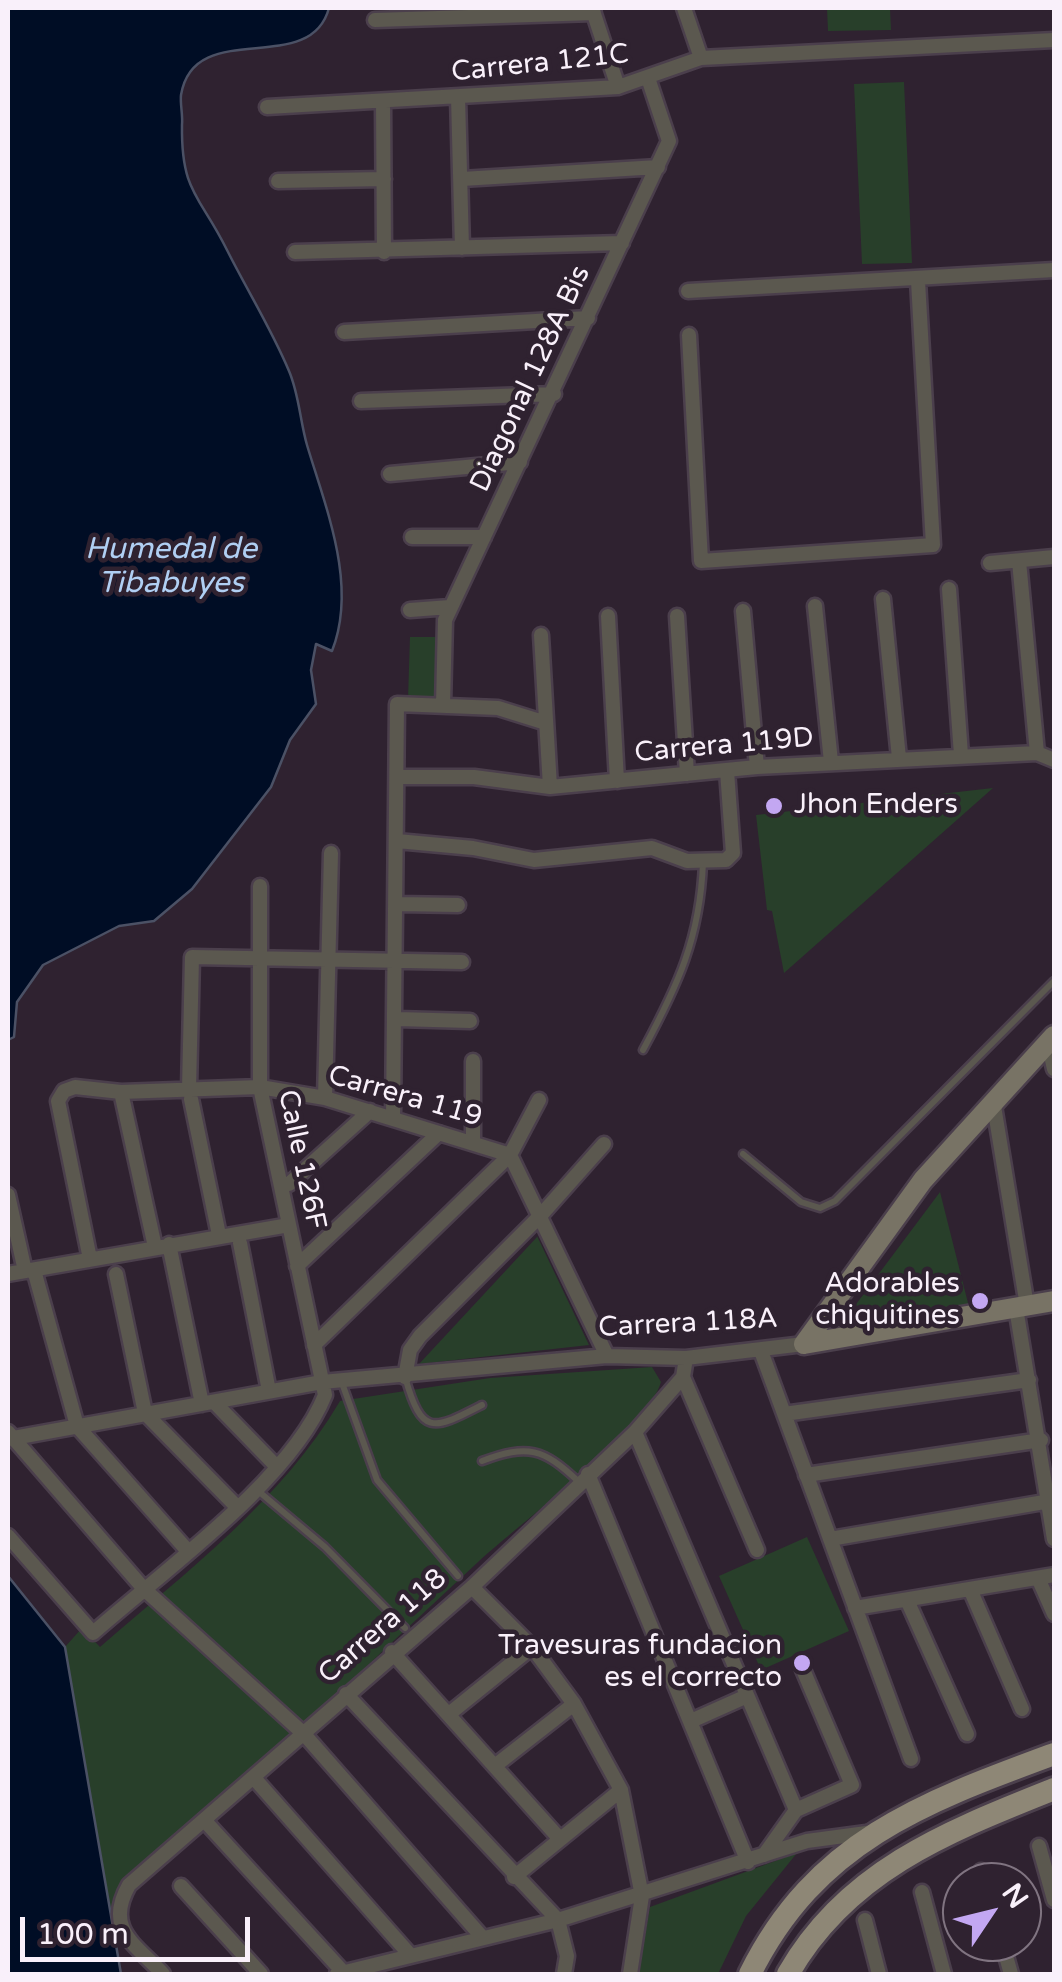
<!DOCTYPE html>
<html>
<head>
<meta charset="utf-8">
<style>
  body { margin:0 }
  #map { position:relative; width:1062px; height:1982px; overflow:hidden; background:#2f2230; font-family:"Varela Round",sans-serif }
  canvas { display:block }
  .frame { position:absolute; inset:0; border:10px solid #f9f0fa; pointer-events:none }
  .north { position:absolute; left:942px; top:1862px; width:100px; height:100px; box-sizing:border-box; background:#2f2230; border:2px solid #807481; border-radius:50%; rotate:55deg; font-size:28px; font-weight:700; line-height:40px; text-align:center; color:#f9f0fa }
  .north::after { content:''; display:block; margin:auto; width:35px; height:45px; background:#c3a7f2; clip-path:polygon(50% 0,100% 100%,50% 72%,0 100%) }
  .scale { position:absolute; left:20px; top:1917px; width:230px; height:45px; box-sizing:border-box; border:5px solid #f9f0fa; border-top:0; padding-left:12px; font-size:30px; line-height:35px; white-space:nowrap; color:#f9f0fa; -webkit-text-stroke:8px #2f2230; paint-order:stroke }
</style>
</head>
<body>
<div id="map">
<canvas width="1062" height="1982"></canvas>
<div class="frame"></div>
<div class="north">N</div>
<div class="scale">100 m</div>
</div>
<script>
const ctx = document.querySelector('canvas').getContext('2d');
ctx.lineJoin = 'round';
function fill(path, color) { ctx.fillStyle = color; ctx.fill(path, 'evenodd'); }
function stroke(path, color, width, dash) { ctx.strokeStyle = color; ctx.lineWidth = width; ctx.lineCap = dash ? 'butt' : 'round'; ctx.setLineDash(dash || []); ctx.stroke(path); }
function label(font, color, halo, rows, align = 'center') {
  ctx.font = font + ' "Varela Round",sans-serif'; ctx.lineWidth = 9; ctx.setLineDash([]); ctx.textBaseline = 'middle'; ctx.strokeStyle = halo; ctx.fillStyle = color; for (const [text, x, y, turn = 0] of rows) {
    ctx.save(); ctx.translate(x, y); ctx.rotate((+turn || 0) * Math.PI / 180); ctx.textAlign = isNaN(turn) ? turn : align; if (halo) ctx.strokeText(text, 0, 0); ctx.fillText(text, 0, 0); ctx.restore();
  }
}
const green = new Path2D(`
  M827 8H890L891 30 828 31Z
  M904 82 912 263 862 264 854 84Z
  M410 637H440L439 700 408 699Z
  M993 788 784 973 772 911 767 910 756 815Z
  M940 1192 970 1311 839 1327Z
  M537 1236 589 1345 419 1364 537 1237Z
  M652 1367 661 1382C649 1426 516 1527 477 1563 356 1675 237 1790 116 1903L114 1928 65 1647 82 1628 100 1647C186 1572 282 1500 340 1401L490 1378Z
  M807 1537 849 1631 761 1670 719 1576Z
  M797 1853 746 1916 718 1974H638L650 1907Z`);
const water = new Path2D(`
  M8 8H329C310 79 194 16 181 95 180 104 183 115 182 125 181 193 200 195 227 250 247 290 272 330 289 371 299 394 300 421 307 445 326 509 358 585 332 651L316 644 311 670 316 704 290 740 271 787 192 889 154 921 119 926 43 965 17 1002 14 1037 8 1040Z
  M8 1576 65 1647 121 1974H8Z`);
const lane = new Path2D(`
  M643 1050C678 985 700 938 703 863
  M743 1154 801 1202 820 1208 835 1201 1054 981
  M405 1377C422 1437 433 1430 482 1405
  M342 1383 377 1480 458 1576
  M482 1461C528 1444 543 1448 579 1482
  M257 1490 325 1547 405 1628`);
const street = new Path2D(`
  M592 8 618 87
  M684 8 701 58
  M375 20 594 13
  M458 97 462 248
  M383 101 384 252
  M267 107 618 87 701 58 1054 40
  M462 179 658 167
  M278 181 384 179
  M295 252 622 243
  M688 291 1054 270
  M344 332 588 318
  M689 335 701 561 933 545 918 281
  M361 401 554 394
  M390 474 520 462
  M412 537H484
  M1019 561 1037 753
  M990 563 1054 557
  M949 589 961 755
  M883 599 899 758
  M815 606 831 762
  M410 610 450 607
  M743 611 757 767
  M608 616 617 781
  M677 616 687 774
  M541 635 550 787
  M443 706 445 620 669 141 648 78
  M398 777H474L550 787 757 767 1037 753 1054 760
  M397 841 473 848 534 860 652 848 687 861 726 860 733 853 727 771
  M398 904 458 905
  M397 1019 470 1021
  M1048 1042 1054 1069
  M189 1089 192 957 462 962
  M121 1092 155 1247
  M325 1098 331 853
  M191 1099 219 1235
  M993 1100 1027 1306
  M393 1117 397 704 498 708 546 723
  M473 1142V1061
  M289 1184 370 1111
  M8 1195 25 1271
  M240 1243 269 1391
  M169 1244 202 1404
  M90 1259 58 1101 64 1091 75 1087 121 1092 260 1087 325 1098 510 1155 607 1356
  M297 1266 439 1133
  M34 1270 77 1426 187 1550
  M8 1274 289 1225
  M116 1274 145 1413 237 1507
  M1016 1308 1054 1539
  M314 1345 510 1155 539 1100
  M761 1351 911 1759
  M405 1377 410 1350 420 1336 541 1215 604 1144
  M683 1377 757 1550
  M214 1402 277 1467
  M784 1414 1029 1380
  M8 1432 144 1589 304 1734 482 1937
  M635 1432 796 1810
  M8 1439 322 1382 607 1356 686 1358 804 1344
  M588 1474 748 1862
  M806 1475 1041 1440
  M8 1536 93 1633C163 1571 291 1480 325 1395L260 1087V886
  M830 1539 1050 1501
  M1038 1578 1054 1614
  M472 1587 532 1647 574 1704 621 1790 642 1896 630 1974
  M970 1589 1022 1709
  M907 1600 967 1734
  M855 1608 1054 1575
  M392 1652 559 1838
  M346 1694 558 1920 567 1956 564 1974
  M449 1714 532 1647
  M691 1721 747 1696
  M496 1765 574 1704
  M254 1778 411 1956
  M204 1820 344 1973
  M1039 1846 1054 1900
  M764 1855 796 1810 852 1785 801 1665
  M981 1871 984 1882
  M514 1877 621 1790
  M181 1886 261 1974
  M922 1892 944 1974
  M865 1920 879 1974
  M1002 1942 1011 1974
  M163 1974C135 1944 104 1929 129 1885L472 1587 635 1432 683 1377 686 1358
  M337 1974 558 1920 807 1841 874 1832`);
const secondary = new Path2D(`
  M804 1344 923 1180 1054 1036
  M804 1344 1054 1301`);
const primary = new Path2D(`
  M750 1974C816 1841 924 1802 1054 1754
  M788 1974C847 1870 949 1831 1054 1789`);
const markers = [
  [774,806,10,"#c3a7f2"],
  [980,1301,10,"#c3a7f2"],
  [802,1663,10,"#c3a7f2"]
];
const streetNames = [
  ["Carrera 121C",540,64,-6],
  ["Diagonal 128A Bis",531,379,-65],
  ["Carrera 119D",724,746,-5],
  ["Carrera 119",405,1097,16],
  ["Calle 126F",301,1160,78],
  ["Carrera 118A",688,1324,-3],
  ["Carrera 118",383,1627,-41]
];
const poiNames = [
  ["Jhon Enders",794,806,"left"],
  ["Adorables",960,1285],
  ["chiquitines",960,1317],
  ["Travesuras fundacion",782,1647],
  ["es el correcto",782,1679]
];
const waterNames = [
  ["Humedal de",171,550],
  ["Tibabuyes",171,584]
];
fill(green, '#283f2a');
fill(water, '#000d25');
stroke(water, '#4b5165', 2.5);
stroke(lane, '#4b3f4c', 11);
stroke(street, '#4b3f4c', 19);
stroke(secondary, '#4b3f4c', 25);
stroke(primary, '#4b3f4c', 28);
stroke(lane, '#5b584f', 6);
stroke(street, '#5b584f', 14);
stroke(secondary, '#787365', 20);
stroke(primary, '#8e8776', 22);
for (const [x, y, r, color] of markers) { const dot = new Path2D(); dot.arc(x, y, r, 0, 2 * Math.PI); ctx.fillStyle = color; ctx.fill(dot); stroke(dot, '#2f2230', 4); }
label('28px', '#f9f0fa', '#2f2230', streetNames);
label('28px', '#f9f0fa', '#2f2230', poiNames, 'right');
label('italic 30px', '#b0cff3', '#2f2230', waterNames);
</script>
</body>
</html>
